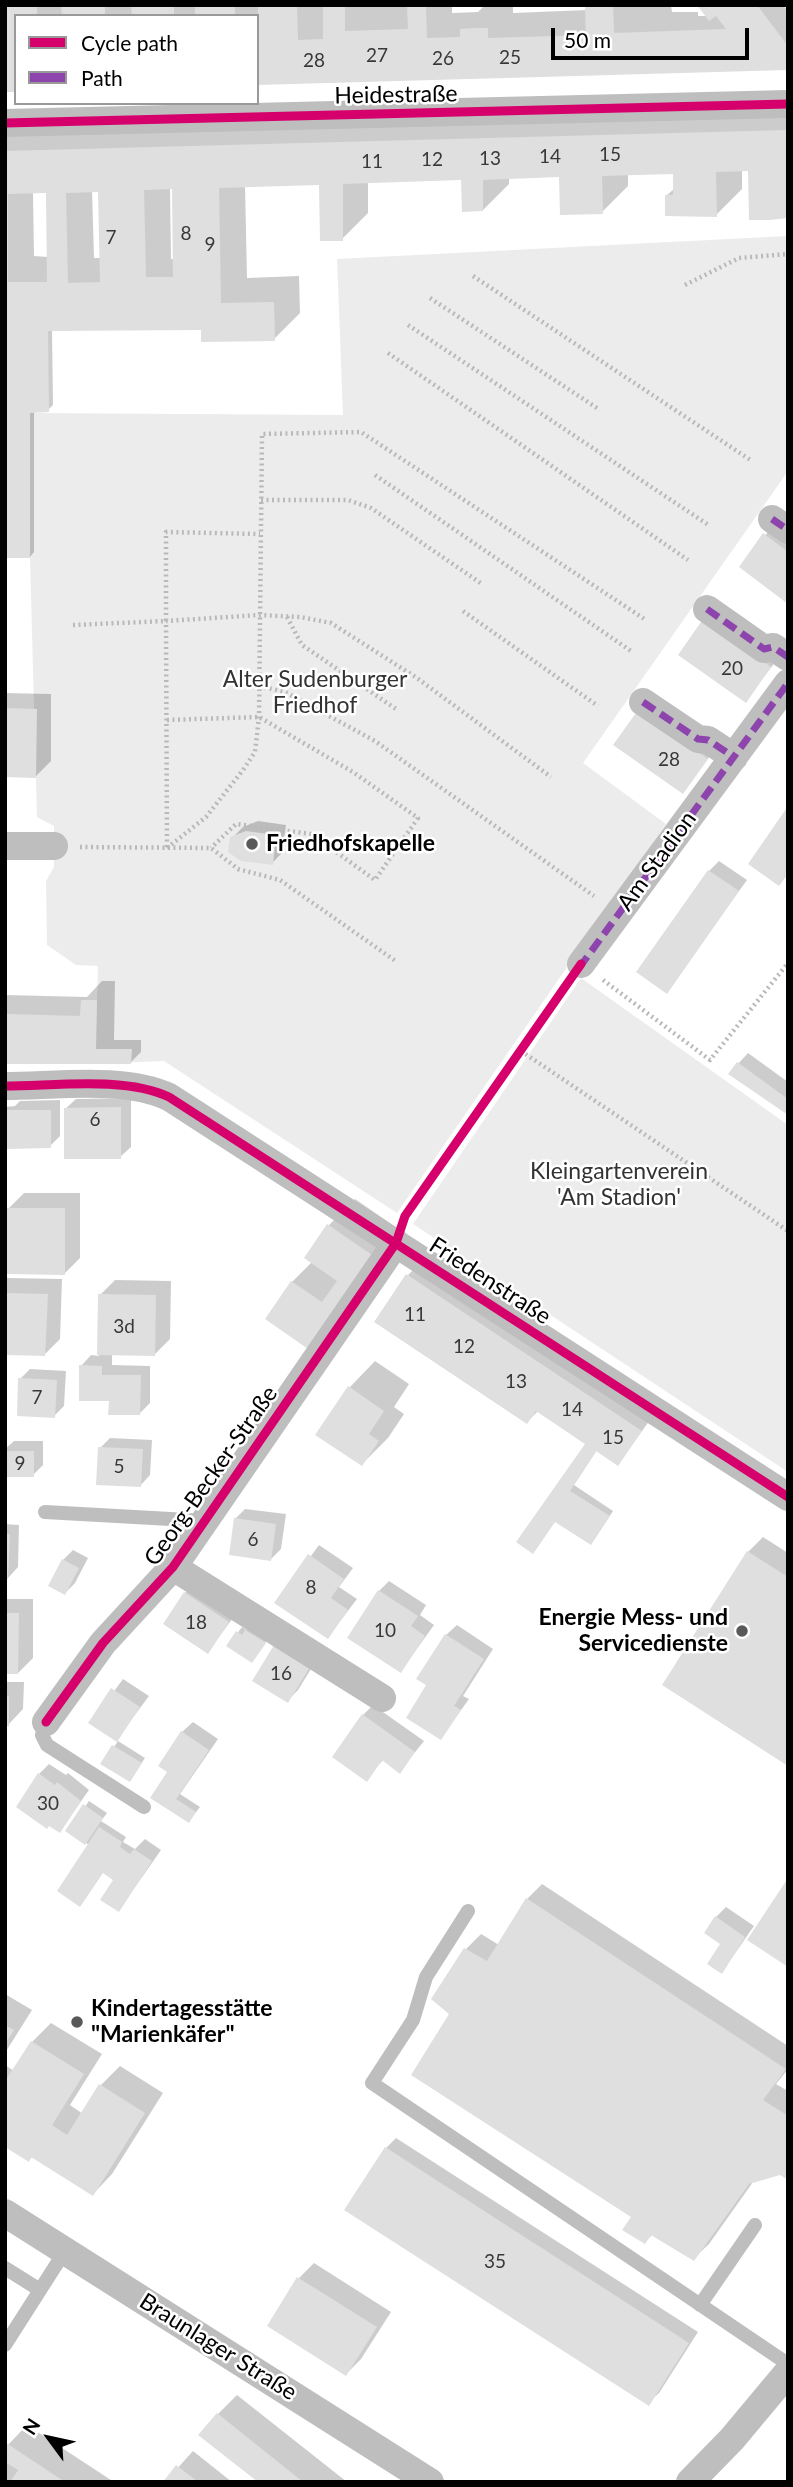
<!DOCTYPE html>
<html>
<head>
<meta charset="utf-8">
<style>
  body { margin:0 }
  #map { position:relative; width:793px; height:2487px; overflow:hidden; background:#fff; font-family:Lato,sans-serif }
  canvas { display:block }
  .frame { position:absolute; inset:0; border:7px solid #000; pointer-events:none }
  .legend { position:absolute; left:14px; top:14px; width:245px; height:91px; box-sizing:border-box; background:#fff; border:2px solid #999; margin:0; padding:9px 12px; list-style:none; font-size:21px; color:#000 }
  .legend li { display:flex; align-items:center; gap:14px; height:35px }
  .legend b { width:35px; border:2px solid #999 }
  .north { position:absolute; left:14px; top:2403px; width:70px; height:70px; -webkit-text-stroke:5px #fff; paint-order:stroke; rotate:303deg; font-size:19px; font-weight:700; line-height:28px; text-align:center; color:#000 }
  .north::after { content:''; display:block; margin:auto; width:24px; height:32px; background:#000; clip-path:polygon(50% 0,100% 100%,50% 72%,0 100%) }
  .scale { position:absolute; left:551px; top:28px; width:198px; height:32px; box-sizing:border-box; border:4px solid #000; border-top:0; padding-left:9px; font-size:21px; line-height:24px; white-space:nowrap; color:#000; -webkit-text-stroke:5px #fff; paint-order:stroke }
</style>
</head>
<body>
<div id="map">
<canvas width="793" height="2487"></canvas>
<div class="frame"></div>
<ul class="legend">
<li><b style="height:9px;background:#d6006c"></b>Cycle path</li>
<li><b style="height:9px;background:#8e44ad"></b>Path</li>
</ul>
<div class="north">N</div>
<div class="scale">50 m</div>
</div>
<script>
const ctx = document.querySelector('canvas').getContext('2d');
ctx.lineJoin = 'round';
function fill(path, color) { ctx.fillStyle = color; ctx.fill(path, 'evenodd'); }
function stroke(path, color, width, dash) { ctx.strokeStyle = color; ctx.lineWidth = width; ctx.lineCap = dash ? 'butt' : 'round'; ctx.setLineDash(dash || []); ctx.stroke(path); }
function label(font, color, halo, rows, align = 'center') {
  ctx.font = font + ' Lato,sans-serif'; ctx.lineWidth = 5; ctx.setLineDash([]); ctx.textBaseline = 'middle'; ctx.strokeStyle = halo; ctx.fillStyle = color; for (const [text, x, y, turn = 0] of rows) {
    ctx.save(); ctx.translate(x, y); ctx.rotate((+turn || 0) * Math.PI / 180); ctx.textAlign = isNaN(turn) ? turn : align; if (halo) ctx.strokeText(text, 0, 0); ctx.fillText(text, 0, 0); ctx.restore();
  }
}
const green = new Path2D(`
  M788 236V471L583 763 666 824 397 1213 164 1061 95 1064 98 966 76 965 47 945 46 881 54 867V826L37 817 30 558V413L343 415 337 259Z
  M581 978 788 1125V1472L413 1224Z`);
const shadow = new Path2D(`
  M5 5H452V13L478 12 485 5H513V13L587 10V5H639L671 6 672 12H698V16H707L699 5H783L788 11V68L257 83V16H16Z
  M788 105V216L750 169 742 170V189L716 215 666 196 675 188 674 172 628 173V186L602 212 561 176 509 177V184L483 210 463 178 368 181V213L342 239 321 183 245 185 247 278 299 276 300 313 274 339 202 328 52 330 53 405 48 410 34 411V552L30 557H5V125ZM170 188H174V259H171ZM92 190H99L101 258H94ZM48 191V257L34 256 33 192Z
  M774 524 788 533V599L741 567Z
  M680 655 780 656 745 701Z
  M5 693 51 694V761L36 776H5Z
  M649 701 716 748 683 791Z
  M258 821 286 825 282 853 272 863 232 838 243 827Z
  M719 861 747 880 666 992 709 871Z
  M102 981H115L114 1040H141V1052L131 1062H5V995L87 997Z
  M748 1053 788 1082V1112L738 1064Z
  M131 1098V1147L120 1157 65 1109 76 1099Z
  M60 1100V1136L50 1146 5 1147V1107L15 1106 20 1101Z
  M24 1193H80V1258L65 1273 9 1208Z
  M355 1199 400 1230 336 1323 267 1319 292 1282 312 1262 306 1258 329 1225Z
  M423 1260 650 1420 618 1464 597 1450 574 1485 613 1511 595 1538 556 1520 587 1443 538 1411 527 1422 408 1275Z
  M7 1278 62 1279 60 1339 45 1354 5 1353Z
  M115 1280 171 1281 170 1339 155 1354H112V1365L150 1366V1403L139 1414 110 1399 81 1366 91 1355 99 1356 100 1295Z
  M375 1361 409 1384 394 1407 404 1414 388 1438 362 1464 350 1387Z
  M30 1369 66 1371 64 1406 54 1416 20 1379Z
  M110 1438 152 1440 150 1475 140 1486 100 1448Z
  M14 1441H43V1465L33 1475H5V1449Z
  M245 1509 286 1514 281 1549 271 1559 235 1519Z
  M5 1524 19 1525 18 1567 8 1578 5 1577Z
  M763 1537 788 1553V1764L748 1552Z
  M319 1545 353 1568 339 1587 357 1599 328 1637 277 1602Z
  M73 1550 88 1558 75 1583 65 1593 63 1560Z
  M389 1581 426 1605 420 1615 434 1625 401 1671 379 1591Z
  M196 1583 238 1611 208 1652 185 1593Z
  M5 1599H33V1658L18 1673H5Z
  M457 1625 493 1649 463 1696 469 1699 441 1738 428 1685 446 1635Z
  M251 1626 269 1637 256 1656 228 1646 242 1627 247 1630Z
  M275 1646 319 1656 298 1690 288 1700Z
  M123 1679 149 1696 117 1739 91 1723Z
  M5 1682H24L23 1709 8 1725H5Z
  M373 1705 424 1741 400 1771 383 1760 366 1779 363 1715Z
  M193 1722 218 1739 180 1794 200 1807 189 1821 153 1797 168 1773 182 1732Z
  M118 1741 145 1758 130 1780 103 1763Z
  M49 1764 66 1775 68 1773 89 1790 60 1831 39 1774Z
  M89 1801 107 1813 101 1821 126 1837 123 1842 135 1849 145 1839 161 1850 119 1910 116 1879 103 1872 80 1905 89 1845 68 1831Z
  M542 1884 788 2046V2069L776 2084 788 2091V2178L780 2173 753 2182 709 2244 693 2259 653 2234 645 2242 634 2216 451 2013 433 1999 466 1949 481 1934 499 1945 527 1899Z
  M726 1907 754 1926 722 1972V1943L716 1917Z
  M5 1994 32 2010 5 2053Z
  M51 2023 102 2054 70 2105 83 2114 101 2085 120 2066 163 2093 112 2174 93 2194 33 2156 29 2160 5 2145V2065L14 2071 32 2042Z
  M396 2138 698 2332 659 2393 648 2403 386 2148Z
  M314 2263 391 2312 361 2359 346 2374 299 2278Z
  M237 2395 347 2482H260L218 2414Z
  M27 2425 114 2482H5V2448Z
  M193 2451 232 2482H165Z`);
const building = new Path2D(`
  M5 5H37V16H16V92H5Z
  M61 5H105V16H62Z
  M131 5H174V16H132Z
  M195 5H235V16H195Z
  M258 5H297L298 40 323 39V5H345V31L408 29 407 5H426L427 38 460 37V29L477 28H488V38L586 35 585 5H613L614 33 726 29 716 16 709 21 697 5H757L788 46V70L257 85Z
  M788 130V218L770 220H749L748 171 716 172 717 217 665 216V195H673V174L602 176 603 214 560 215 559 177 483 180V211L462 212 461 180 343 184V241H320L319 185 219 188 221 303 274 302 275 341 201 342V330L48 331 49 412 30 413V558H5V151ZM172 189 173 277H146L144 190ZM98 192 100 282 68 283 66 193ZM46 193 47 282H8V194Z
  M763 533 788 552V604L739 567Z
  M703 619 771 667 746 703 678 655Z
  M5 708 37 709 36 778 5 777Z
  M638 710 708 759 683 794 613 745Z
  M788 806V874L779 886 748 864Z
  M246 831 276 835 273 865 241 861 228 852 230 837Z
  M708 870 739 891 667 994 636 972Z
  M81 1000H97L96 1049H132L131 1064H5V1014L80 1016Z
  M737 1062 788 1099V1115L728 1074Z
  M121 1107V1159H64V1108Z
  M5 1110H51V1148L5 1149Z
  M7 1208H65V1275L6 1274Z
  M327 1224 375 1257 311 1351 265 1319 291 1281 322 1302 337 1281 304 1258Z
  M406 1274 642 1431 618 1466 596 1451 570 1491 610 1516 591 1545 555 1522 533 1554 516 1542 585 1444 536 1411 527 1424 374 1322Z
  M5 1293 48 1294 45 1356 5 1355Z
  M98 1294 156 1295 155 1356 97 1355Z
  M79 1365 102 1366V1375H141L140 1415H108L109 1401H79Z
  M18 1378 57 1380 55 1418 17 1416Z
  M348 1386 384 1411 369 1434 379 1441 362 1466 315 1435Z
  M98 1447 143 1449 141 1487 96 1485Z
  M5 1451H34V1477H5Z
  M234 1518 276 1524 271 1561 229 1555Z
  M5 1534H10L8 1579H5Z
  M747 1551 788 1577V1766L662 1685Z
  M308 1554 344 1579 331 1598 348 1610 328 1639 274 1603Z
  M62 1559 79 1568 65 1595 48 1586Z
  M378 1590 418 1616 411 1626 425 1636 401 1673 347 1638Z
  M184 1592 229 1622 208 1654 163 1624Z
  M5 1613H19L18 1674H5Z
  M245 1630 266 1643 252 1663 226 1646 236 1631 242 1635Z
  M445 1634 484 1659 454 1706 461 1710 441 1740 406 1718 426 1685 416 1679Z
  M274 1645 310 1667 288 1703 252 1681Z
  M111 1688 140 1707 117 1742 88 1723Z
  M5 1696H9V1726H5Z
  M362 1714 415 1752 400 1774 382 1760 367 1782 332 1757Z
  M181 1731 209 1750 176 1799 196 1812 189 1823 150 1798 167 1772 158 1766Z
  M112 1745 142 1763 130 1782 100 1764Z
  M38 1773 55 1785 57 1782 81 1801 60 1833 49 1826 47 1829 16 1807Z
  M83 1804 103 1818 85 1845 65 1831Z
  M99 1827 122 1842 120 1847 130 1854 134 1849 152 1861 119 1912 100 1900 113 1880 103 1873 80 1907 57 1891Z
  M788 1878V1967L747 1940Z
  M526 1898 786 2069 763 2100 788 2116V2180L780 2175 749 2184 694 2261 651 2235 645 2244 622 2230 631 2217 411 2075 449 2014 431 1999 464 1948 487 1961Z
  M715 1916 745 1937 722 1974 707 1964 720 1944 704 1933Z
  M5 2025 14 2030 5 2044Z
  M31 2041 84 2074 52 2125 67 2135 99 2084 145 2113 93 2196 31 2157 29 2162 5 2147V2081Z
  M385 2147 689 2343 649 2406 344 2210Z
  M297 2277 377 2327 346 2376 267 2326Z
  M217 2413 303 2482H258L198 2435Z
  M6 2443 65 2482H10L18 2470 5 2462Z
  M176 2465 198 2482H163Z`);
const path = new Path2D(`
  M473 276 752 461
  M685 285 739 258 788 254
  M430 298 600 410
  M408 325 710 526
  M388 353 688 560
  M375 475 631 651
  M261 500H348L371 508 482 584
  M463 611 598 706
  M287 617 302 645 396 709
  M73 625 166 621V532L260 534
  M259 686 285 692 375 741 594 896
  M167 720 259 717 353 772 418 818 375 880 311 834 236 824 211 848
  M80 847 211 848 238 869 280 880 397 962
  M167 847 166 621 259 615 300 617 331 623 417 678 551 777
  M167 848 206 817 243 770 255 752 259 717 262 434 361 432 646 620
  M603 980 710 1060 788 963
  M521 1051 788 1231`);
const service = new Path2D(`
  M45 1512 206 1521
  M46 1722 42 1735 47 1745 144 1807
  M468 1911 426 1977 413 2020 372 2083 788 2364
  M5 2268 40 2290
  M700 2305 755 2225
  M5 2345 65 2251`);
const minor = new Path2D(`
  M5 123 788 104
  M772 519 788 530
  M707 609 764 649 773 647 788 657
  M643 702 698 739 708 740 734 757
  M5 846H54
  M581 964 788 683
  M5 1086C54 1086 125 1076 169 1097L788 1497
  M173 1567 382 1698
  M46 1722 103 1643 173 1567 396 1243
  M5 2213 430 2482
  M690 2482 732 2439 788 2372`);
const quiet = new Path2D(`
  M772 519 788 530
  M707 609 764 649 773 647 788 657
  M643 702 698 739 708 740 734 757
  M579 968 788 683`);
const cycleway = new Path2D(`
  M5 123 788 104
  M5 1086C54 1086 125 1076 169 1097L788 1497
  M46 1722 103 1643 173 1567 396 1243 405 1216 581 964`);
const markers = [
  [252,844,7,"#595959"],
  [742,1631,7,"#595959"],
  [77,2022,7,"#595959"]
];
const numberNames = [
  ["27",377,56],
  ["25",510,58],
  ["26",443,59],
  ["28",314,61],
  ["15",610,155],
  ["14",550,157],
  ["13",490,159],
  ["12",432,160],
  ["11",372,162],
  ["8",186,234],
  ["7",111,238],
  ["9",210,245],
  ["20",732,669],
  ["28",669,760],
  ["6",95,1120],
  ["11",415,1315],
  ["3d",124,1327],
  ["12",464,1347],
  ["13",516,1382],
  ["7",37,1398],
  ["14",572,1410],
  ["15",613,1438],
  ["9",20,1464],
  ["5",119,1467],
  ["6",253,1540],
  ["8",311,1588],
  ["18",196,1623],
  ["10",385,1631],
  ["16",281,1674],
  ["30",48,1804],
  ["35",495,2262]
];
const streetNames = [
  ["Heidestraße",396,95,-1],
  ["Am Stadion",657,861,-54],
  ["Friedenstraße",490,1281,33],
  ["Georg-Becker-Straße",211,1476,-55],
  ["Braunlager Straße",218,2347,32]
];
const parkNames = [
  ["Alter Sudenburger",315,680],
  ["Friedhof",315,706],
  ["Kleingartenverein",619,1172],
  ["'Am Stadion'",619,1198]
];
const poiNames = [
  ["Friedhofskapelle",266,844],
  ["Energie Mess- und",728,1618,"right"],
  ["Servicedienste",728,1644,"right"],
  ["Kindertagesstätte",91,2009],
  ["\"Marienkäfer\"",91,2035]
];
fill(green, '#ececec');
fill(shadow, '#0003');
fill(building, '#dfdfdf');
stroke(path, '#b9b9b9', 4.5, [2, 3.5]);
stroke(service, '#bebebe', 14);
stroke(minor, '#bebebe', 28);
stroke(quiet, '#8e44ad', 7, [14, 7]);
stroke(cycleway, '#d6006c', 9);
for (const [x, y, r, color] of markers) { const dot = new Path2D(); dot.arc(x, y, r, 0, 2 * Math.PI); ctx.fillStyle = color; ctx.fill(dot); stroke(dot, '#fff', 2.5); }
label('19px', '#383838', null, numberNames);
label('23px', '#000', '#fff', streetNames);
label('23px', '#333', '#fff', parkNames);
label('bold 23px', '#000', '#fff', poiNames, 'left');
</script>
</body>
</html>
